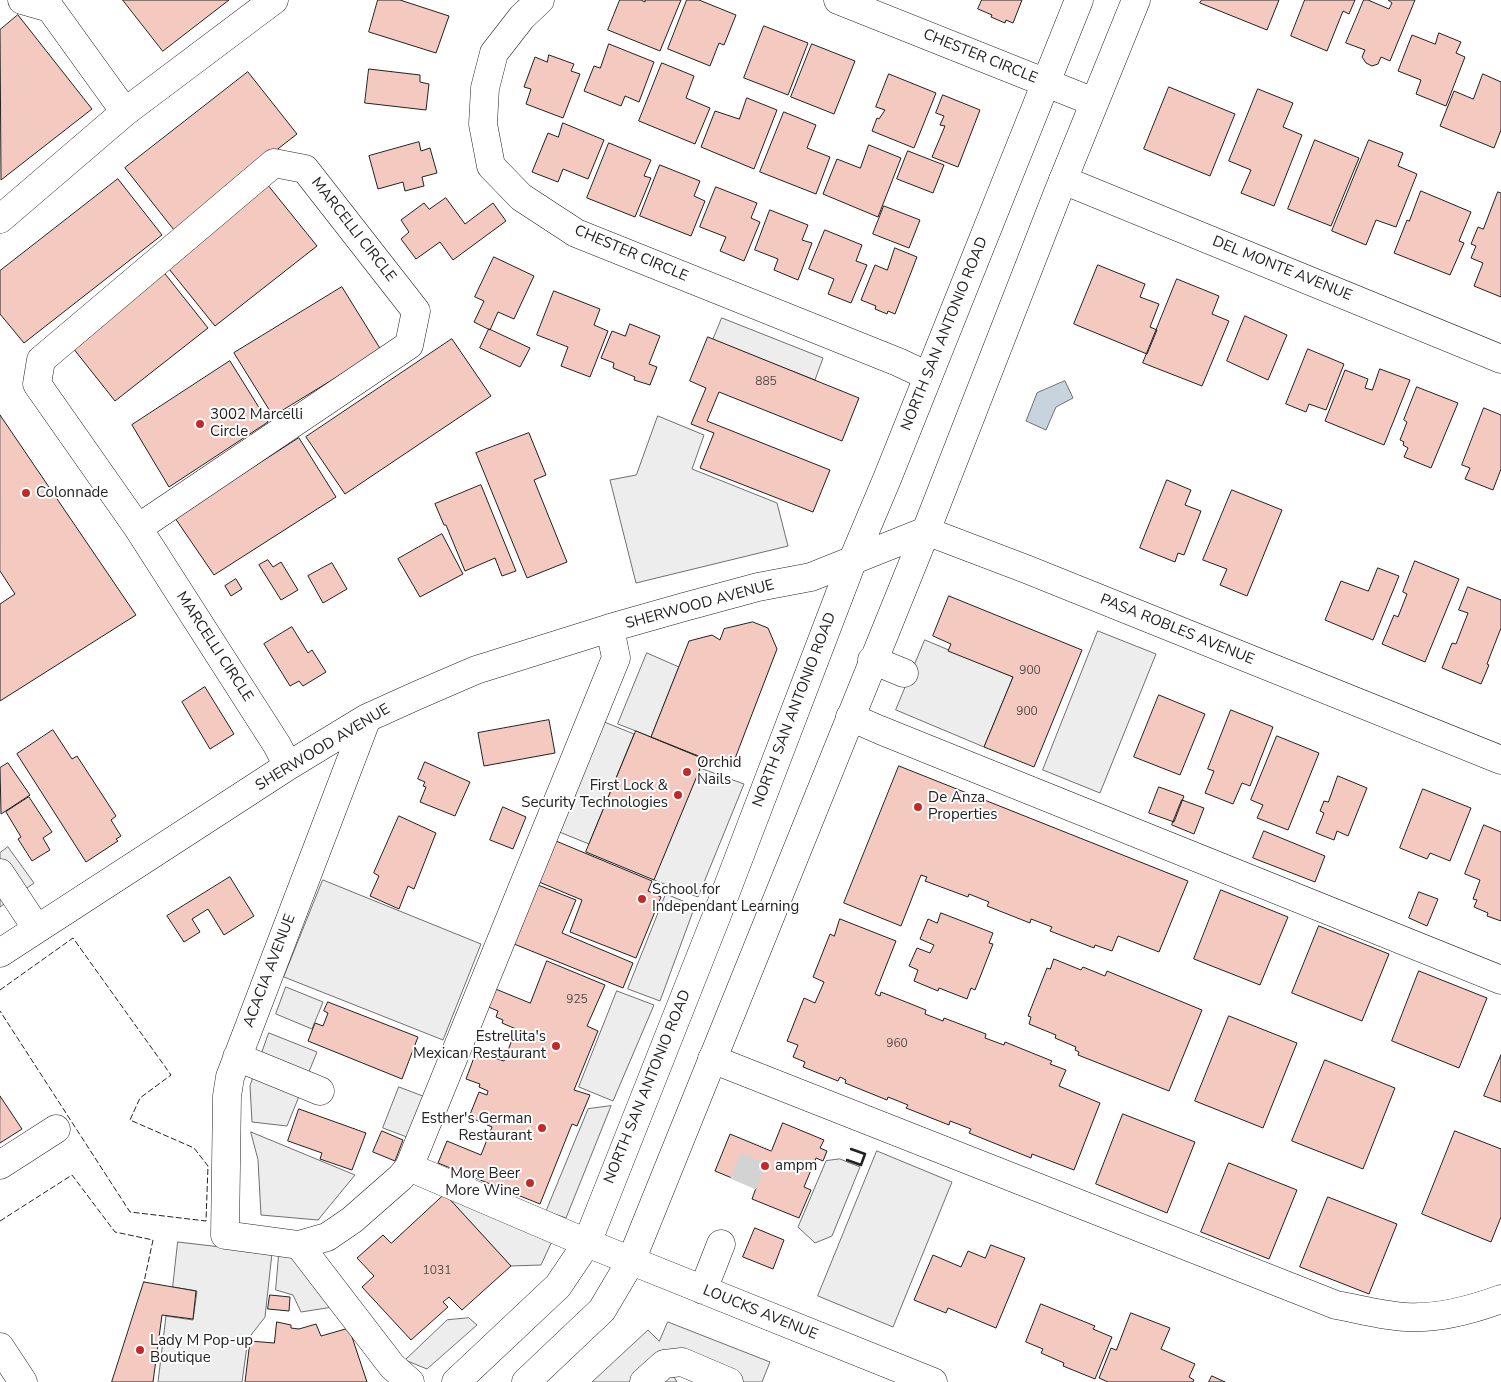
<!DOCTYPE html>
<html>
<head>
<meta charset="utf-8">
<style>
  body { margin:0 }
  canvas { display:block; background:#fff }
</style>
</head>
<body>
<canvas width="1501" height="1382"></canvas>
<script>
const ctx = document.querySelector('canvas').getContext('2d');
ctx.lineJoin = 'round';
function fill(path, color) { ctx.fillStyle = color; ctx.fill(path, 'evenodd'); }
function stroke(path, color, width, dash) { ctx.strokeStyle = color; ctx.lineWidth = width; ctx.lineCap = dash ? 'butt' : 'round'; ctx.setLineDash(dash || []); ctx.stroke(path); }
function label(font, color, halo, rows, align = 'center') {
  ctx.font = font + ' "Nunito Sans",sans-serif'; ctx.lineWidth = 4; ctx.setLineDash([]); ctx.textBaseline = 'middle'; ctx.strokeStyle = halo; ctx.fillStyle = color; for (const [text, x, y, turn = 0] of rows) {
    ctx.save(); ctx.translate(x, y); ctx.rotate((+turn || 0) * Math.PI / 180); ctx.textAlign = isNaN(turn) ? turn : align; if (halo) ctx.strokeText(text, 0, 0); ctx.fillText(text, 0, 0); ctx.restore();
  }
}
const parking = new Path2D(`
  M722 318 823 358 815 380 713 340Z
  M658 416 704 435 692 469 777 503 788 546 636 583 610 480 636 475Z
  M1098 631 1156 654 1100 793 1043 770Z
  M925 640 1013 677 984 747 896 710Z
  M647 653 679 667 651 737 618 724Z
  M592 717 634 734 589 844 547 827Z
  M700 768 744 784 698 897 654 880Z
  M8 847 34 883 0 907V853Z
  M323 880 481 944 443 1040 284 977Z
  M666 894 695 906 660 1001 628 989Z
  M286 987 323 1002 312 1029 276 1014Z
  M617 991 654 1005 613 1101 579 1087Z
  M269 1033 317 1052 287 1126 252 1122 250 1086Z
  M399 1087 436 1101 420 1142 383 1128Z
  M611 1106 566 1218 546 1211 588 1109Z
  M251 1132 355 1175 318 1220 261 1215 258 1160Z
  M877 1151 952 1182 893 1327 818 1296Z
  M840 1159 860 1167 832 1236 815 1243 798 1227 826 1161Z
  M445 1194 554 1237 541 1265 511 1266Z
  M178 1242 272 1253 265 1317 248 1339 242 1382H158L166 1316 193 1320 197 1291 173 1287Z
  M279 1255 311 1261 333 1307 301 1312 293 1295 276 1290Z
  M469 1318 477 1325 427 1369 405 1360 447 1320Z
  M668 1322 770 1362 762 1382H729L672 1374 677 1382H592L648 1330 659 1341Z`);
const water = new Path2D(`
  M1065 381 1073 398 1056 407 1046 430 1026 421 1037 393Z`);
const building = new Path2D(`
  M123 0H229L163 51Z
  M378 0H400L449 16 436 53 369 32Z
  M620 0H641L645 2V0H681L660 51 608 30Z
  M687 0H699L736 15 724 45 719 43 710 66 668 49Z
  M982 0H1022L1013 23 1006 20 1005 23 991 17 992 15 978 9Z
  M1202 0H1279L1267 30 1200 3Z
  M1305 0H1355L1349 14 1343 11 1327 51 1291 36Z
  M1364 0H1368L1389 9 1392 3 1388 0H1415L1390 61 1381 57 1378 64 1372 66 1366 63 1362 57 1365 50 1346 43Z
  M18 15 92 109 1 180 0 30Z
  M764 26 808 43 788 95 744 78Z
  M1439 33 1461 42 1456 53 1465 57 1446 106 1416 94 1421 80 1398 71 1412 35 1435 44Z
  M609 44 654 62 639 102 625 96 621 106 584 91 594 66 600 68Z
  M812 44 855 61 834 114 791 97Z
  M549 55 574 64 571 71 580 74 563 118 526 104 531 89 524 87 535 57 547 62Z
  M662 63 694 76 686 98 710 108 695 144 639 121Z
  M369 69 420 75V82L429 84 426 110 365 103Z
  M248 72 297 134 174 230 125 168Z
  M889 74 936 93 914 148 872 131 877 118 879 119 885 110 876 107Z
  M1483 74 1501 82V130L1494 148 1440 126 1454 91 1473 99Z
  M1169 87 1235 114 1210 176 1144 149Z
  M1258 89 1293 103 1283 127 1302 135 1274 206 1241 193 1251 170 1229 161Z
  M943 95 980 110 958 167 932 157 945 126 940 125 944 116 936 113Z
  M747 98 777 110 754 169 701 147 715 111 739 119Z
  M784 112 816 125 807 148 830 157 816 194 760 172Z
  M563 123 604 140 588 179 563 169 558 182 532 172 548 133 558 137Z
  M1315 140 1359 158 1331 226 1288 209Z
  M1369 140 1403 153 1398 166 1417 174 1396 227 1376 220 1366 245 1332 231Z
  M419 142 421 151 430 148 437 173 422 177 424 186 405 191 403 182 378 189 369 156Z
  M609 143 651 160 644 176 651 178 635 217 587 198Z
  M869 145 901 158 878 217 823 194 837 159 860 168Z
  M908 151 944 165 933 193 897 179Z
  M660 165 700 181 694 196 705 201 691 236 640 216Z
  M118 179 162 235 24 343 0 314V271Z
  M267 184 317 246 215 326 165 264Z
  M716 187 757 203 751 218 760 222 744 261 720 251 726 237 700 227Z
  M1421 191 1471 212 1459 241 1464 243 1450 275 1394 253 1407 220 1409 221Z
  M1498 192 1501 193V297L1474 286 1483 263 1471 258 1476 246 1471 244 1478 227 1483 229Z
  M446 198 465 224 493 203 506 221 453 260 440 242 416 259 401 239 409 232 401 220 424 203 429 209Z
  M884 206 920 220 909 248 873 234Z
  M770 210 808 225 802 240 812 243 798 280 774 270 778 259 755 250Z
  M825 230 862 245 856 261 867 265 851 303 828 294 834 279 809 269Z
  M895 248 917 257 895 314 888 311 887 314 875 309 876 306 861 300 875 265 887 270Z
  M494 257 534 276 514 319 498 312 490 330 474 322 484 301 475 297Z
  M1098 265 1145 284 1140 297 1159 304 1150 327 1157 330 1147 354 1074 324Z
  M162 270 208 328 115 401 69 343Z
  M1177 279 1219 296 1212 314 1229 321 1202 386 1143 363Z
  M342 287 381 350 273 416 234 353Z
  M554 291 600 309 594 325 608 331 590 377 561 366 568 347 537 335Z
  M1245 316 1287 335 1268 380 1227 361Z
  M630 324 660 336 649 364 657 367 650 385 634 380 635 377 613 368 614 363 601 358 612 331 625 336Z
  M489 329 530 348 520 367 480 348Z
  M708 337 859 398 842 441 719 392 707 421 830 470 813 512 700 468 714 433 691 424 706 388 690 381Z
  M452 339 491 396 345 494 306 437Z
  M1308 349 1344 364 1326 410 1309 404 1306 412 1286 404Z
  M230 361 268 422 169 487 132 425Z
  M1380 369 1410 380 1384 445 1325 421 1345 370 1368 379 1365 388 1372 390Z
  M1417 387 1458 403 1431 468 1404 457 1408 448 1403 445 1404 442 1400 440 1407 422 1404 420Z
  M1484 408 1501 415V469L1493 490 1465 479 1470 468 1462 465Z
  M0 415 136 615 0 701V604L15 594 0 571Z
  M529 433 546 475 534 480 567 562 527 578 476 453Z
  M299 438 336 497 214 575 175 518Z
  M1167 480 1191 490 1185 505 1201 511 1184 555 1178 553 1175 562 1140 548Z
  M481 485 516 571 502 576 495 558 465 571 446 525H444L435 504Z
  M1232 490 1282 510 1247 596 1220 585 1227 569 1203 560Z
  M442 534 463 574 420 597 398 559Z
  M268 560 273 567 281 562 298 590 281 600 259 565Z
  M1415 561 1459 579 1425 662 1382 644 1394 615 1398 617 1407 594 1403 592Z
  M332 563 347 589 323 603 308 576Z
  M1378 568 1399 576 1373 640 1325 620 1341 581 1368 591Z
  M236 579 242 589 231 596 225 586Z
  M1468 587 1501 600V628L1487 664 1489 665 1481 684 1442 668 1452 643 1456 644 1468 613 1459 610Z
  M949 596 1082 650 1034 767 984 747 1013 677 948 651 951 644 933 636Z
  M753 622 768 628 777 649 731 769 651 737 689 641 712 635 720 640 724 629Z
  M292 627 308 653 312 650 326 672 303 686 299 681 290 686 264 644Z
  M205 687 234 734 210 749 182 702Z
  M1159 695 1205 714 1180 775 1134 757Z
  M1231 710 1273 727 1250 786 1242 783 1233 804 1205 793 1214 771 1208 769Z
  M549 720 555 753 484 766 478 733Z
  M53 730 72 759 77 756 116 816 111 820 121 836 116 839 118 841 86 862 17 754Z
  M636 731 704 759 654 880 586 852Z
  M1277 736 1319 753 1288 830 1257 818 1263 805 1251 800Z
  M425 762 470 782 455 816 420 802 426 787 423 786 425 782 418 779Z
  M8 763 30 795 1 814 0 768Z
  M899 766 1188 881 1159 952 1118 936 1112 951 1095 945 1094 948 1050 931 1052 927 1031 919 1030 923 987 906 989 902 969 894 968 897 925 881 927 877 921 875 901 926 844 903Z
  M1338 776 1367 788 1348 836 1337 831 1334 840 1316 833 1324 813 1320 811 1324 801 1328 802Z
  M1159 787 1184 796 1174 822 1149 813Z
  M1423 789 1471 808 1450 861 1430 853 1427 859 1400 848Z
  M29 797 52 832 43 838 50 850 32 861 18 839 21 837 6 812Z
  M1182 800 1204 808 1194 834 1172 825Z
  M503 807 526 817 513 849 490 840Z
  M399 816 436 833 414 889 408 886 399 909 370 896 379 876 374 873Z
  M1484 825 1501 832V921L1487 916 1488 913 1474 907 1477 900 1473 899 1480 880 1465 874Z
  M1264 831 1325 856 1315 882 1253 858Z
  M556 841 652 881 648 891 661 897 636 958 570 932 582 900 539 882Z
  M230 877 254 916 224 935 208 909 192 919 200 932 184 942 167 916Z
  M538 885 576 900 562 933 633 963 623 988 514 944Z
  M1221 890 1288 917 1260 985 1194 959Z
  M1419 892 1438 899 1427 926 1409 918Z
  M941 913 993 933 989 943 993 944 975 990 971 988 967 999 939 988 938 991 914 981 918 970 909 966 917 948 930 953 934 945 920 939 928 919 937 923Z
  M840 919 896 941 875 994 880 996 881 992 926 1010 925 1014 943 1021 944 1018 986 1034 985 1038 1004 1045 1005 1042 1052 1061 1050 1064 1066 1070 1059 1086 1100 1103 1074 1170 1032 1154 1031 1158 969 1133 971 1129 950 1121 949 1125 906 1108 908 1105 888 1097 887 1100 845 1083 846 1080 840 1077 838 1081 803 1067 805 1062 793 1057 798 1045 787 1041 804 998 815 1003 824 982 813 977 830 934 834 936Z
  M1319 926 1389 954 1362 1021 1292 993Z
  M1054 959 1081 970 1083 967 1105 976 1107 971 1202 1010 1169 1091 1078 1055 1079 1052 1075 1050 1076 1047 1055 1038 1056 1035 1029 1024 1031 1017 1028 1016 1047 968 1050 969Z
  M547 961 605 985 587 1026 598 1031 574 1090 590 1095 577 1126 572 1124 540 1204 438 1163 447 1141 481 1155 492 1127 469 1117 479 1092 487 1095 488 1091 479 1087 480 1084 466 1079 476 1052 504 1061 516 1029 502 1023 503 1020 496 1017 498 1011 486 1006 493 988 530 1003Z
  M1419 971 1487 998 1459 1068 1392 1041Z
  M328 1002 418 1037 402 1079 308 1041 315 1023 323 1026 328 1013 324 1011Z
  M1229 1016 1297 1043 1263 1128 1195 1101Z
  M1501 1055V1102L1484 1096Z
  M1325 1060 1395 1088 1363 1169 1292 1141Z
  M0 1096 22 1129 0 1143Z
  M299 1109 366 1133 352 1170 320 1159 322 1153 288 1141Z
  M1123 1114 1195 1142 1167 1213 1096 1184Z
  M783 1123 824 1140 820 1148 827 1151 823 1161 816 1158 804 1187 811 1190 799 1218 752 1199 756 1188 715 1171 730 1134 771 1151Z
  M382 1131 403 1140 395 1161 373 1152Z
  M1455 1131 1501 1149V1217L1491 1242 1422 1214Z
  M1229 1163 1297 1190 1269 1259 1201 1232Z
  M445 1194 511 1266 462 1310 449 1297 443 1302 448 1307 411 1340 362 1287 374 1276 357 1258 383 1235 391 1243Z
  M1328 1197 1397 1224 1369 1294 1300 1267Z
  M755 1228 784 1240 773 1269 743 1257Z
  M991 1245 1025 1258 996 1328 948 1308 946 1313 914 1300 933 1255 961 1267 968 1251 985 1258Z
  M144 1282 196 1291 193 1319 162 1315 153 1382H112Z
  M270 1295 290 1297 289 1311 268 1309Z
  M1041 1304 1095 1326 1093 1329 1112 1337 1095 1379 1063 1366 1064 1363 1041 1353 1043 1349 1026 1342Z
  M1131 1313 1170 1328 1161 1349 1195 1364 1189 1377 1194 1380 1193 1382H1108L1099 1378 1111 1348 1116 1350Z
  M277 1322 291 1325V1328L299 1329 316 1324 321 1336 349 1328 367 1382H245L250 1341 274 1343Z
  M1212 1376 1225 1382H1209Z`);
const minorTunnel = new Path2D(`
  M743 1184 760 1145`);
const minor = new Path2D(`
  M22 0 50 8 125 112
  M540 0 522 17 494 53 485 88 483 124 491 166 521 197 576 233 898 362 928 376
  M838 0 1094 102
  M1063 180 1501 359
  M0 219 125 112 274 0
  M138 528 409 345 416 311 305 169 274 163 41 360 37 384 138 528 277 745 288 766
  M872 660 904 673
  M850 717 880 730 1501 980
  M367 718 230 1077 227 1096 225 1235 299 1245 327 1237 352 1220 401 1177 409 1167 616 658 610 628
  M0 873 37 929
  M0 953 288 766 367 718 418 695 476 670 610 628 684 607 758 587 811 577 926 531 1026 569 1501 760
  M237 1057 320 1091
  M712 1059 1336 1305C1359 1309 1383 1316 1406 1317 1438 1319 1471 1310 1501 1299
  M0 1165 56 1129
  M409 1167 587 1243 933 1382
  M299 1245 392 1366 410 1382
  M703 1290 721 1244
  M644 1382 664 1364 682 1362 729 1382`);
const major = new Path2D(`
  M0 1347 23 1382
  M456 1382 558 1286 587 1243 717 915 852 562 887 479 1079 0
  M526 1382 602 1310 631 1261 926 531 1057 195 1136 0`);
const fence = new Path2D(`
  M0 990 73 938 171 1075 140 1098 130 1120 194 1148 208 1166 206 1221 130 1212 0 1011
  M0 1221 72 1175 115 1232 153 1240 144 1282`);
const wall = new Path2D(`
  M847 1160 861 1165 865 1154 851 1149`);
const markers = [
  [200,424,5,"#c62828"],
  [26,493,5,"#c62828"],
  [687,772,5,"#c62828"],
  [678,795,5,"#c62828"],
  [918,807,5,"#c62828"],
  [642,899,5,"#c62828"],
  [556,1046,5,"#c62828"],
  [542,1128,5,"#c62828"],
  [765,1166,5,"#c62828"],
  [530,1183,5,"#c62828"],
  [140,1350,5,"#c62828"]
];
const numberNames = [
  ["885",766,382],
  ["900",1030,671],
  ["900",1027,712],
  ["925",577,1000],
  ["960",897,1044],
  ["1031",437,1271]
];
const streetNames = [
  ["CHESTER CIRCLE",980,57,22],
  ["MARCELLI CIRCLE",353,230,52],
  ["CHESTER CIRCLE",631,254,23],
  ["DEL MONTE AVENUE",1282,269,22],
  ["NORTH SAN ANTONIO ROAD",945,334,-68],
  ["SHERWOOD AVENUE",700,605,-15],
  ["PASA ROBLES AVENUE",1177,630,22],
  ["MARCELLI CIRCLE",214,647,57],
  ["NORTH SAN ANTONIO ROAD",795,710,-69],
  ["SHERWOOD AVENUE",323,748,-31],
  ["ACACIA AVENUE",270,971,-69],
  ["NORTH SAN ANTONIO ROAD",648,1087,-68],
  ["LOUCKS AVENUE",760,1313,22]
];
const poiNames = [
  ["3002 Marcelli",210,415],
  ["Circle",210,432],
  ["Colonnade",36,493],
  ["Orchid",697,763],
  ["Nails",697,780],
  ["First Lock &",668,786,"right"],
  ["Security Technologies",668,803,"right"],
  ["De Anza",928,798],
  ["Properties",928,815],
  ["School for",652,890],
  ["Independant Learning",652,907],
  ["Estrellita's",546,1037,"right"],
  ["Mexican Restaurant",546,1054,"right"],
  ["Esther's German",532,1119,"right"],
  ["Restaurant",532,1136,"right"],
  ["ampm",775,1166],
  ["More Beer",520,1174,"right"],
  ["More Wine",520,1191,"right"],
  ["Lady M Pop-up",150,1341],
  ["Boutique",150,1358]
];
fill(parking, '#ededed');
stroke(parking, '#6f6f6f', 1);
fill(water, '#c7d3dd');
stroke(water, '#6f6f6f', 1);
fill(building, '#f3c9c0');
stroke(building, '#222', 1);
stroke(minorTunnel, '#d3d3d3', 28, [28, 14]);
stroke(minor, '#222', 29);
stroke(major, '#222', 29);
stroke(minor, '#fff', 28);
stroke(major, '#fff', 28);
stroke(fence, '#222', 1, [6, 2.5]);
stroke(wall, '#222', 2.5);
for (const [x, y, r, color] of markers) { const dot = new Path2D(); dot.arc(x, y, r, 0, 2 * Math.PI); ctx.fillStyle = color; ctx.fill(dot); stroke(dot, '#fff', 2); }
label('12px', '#564c4a', null, numberNames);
label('15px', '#222', '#fff', streetNames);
label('15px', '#222', '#fff', poiNames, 'left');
</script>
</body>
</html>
